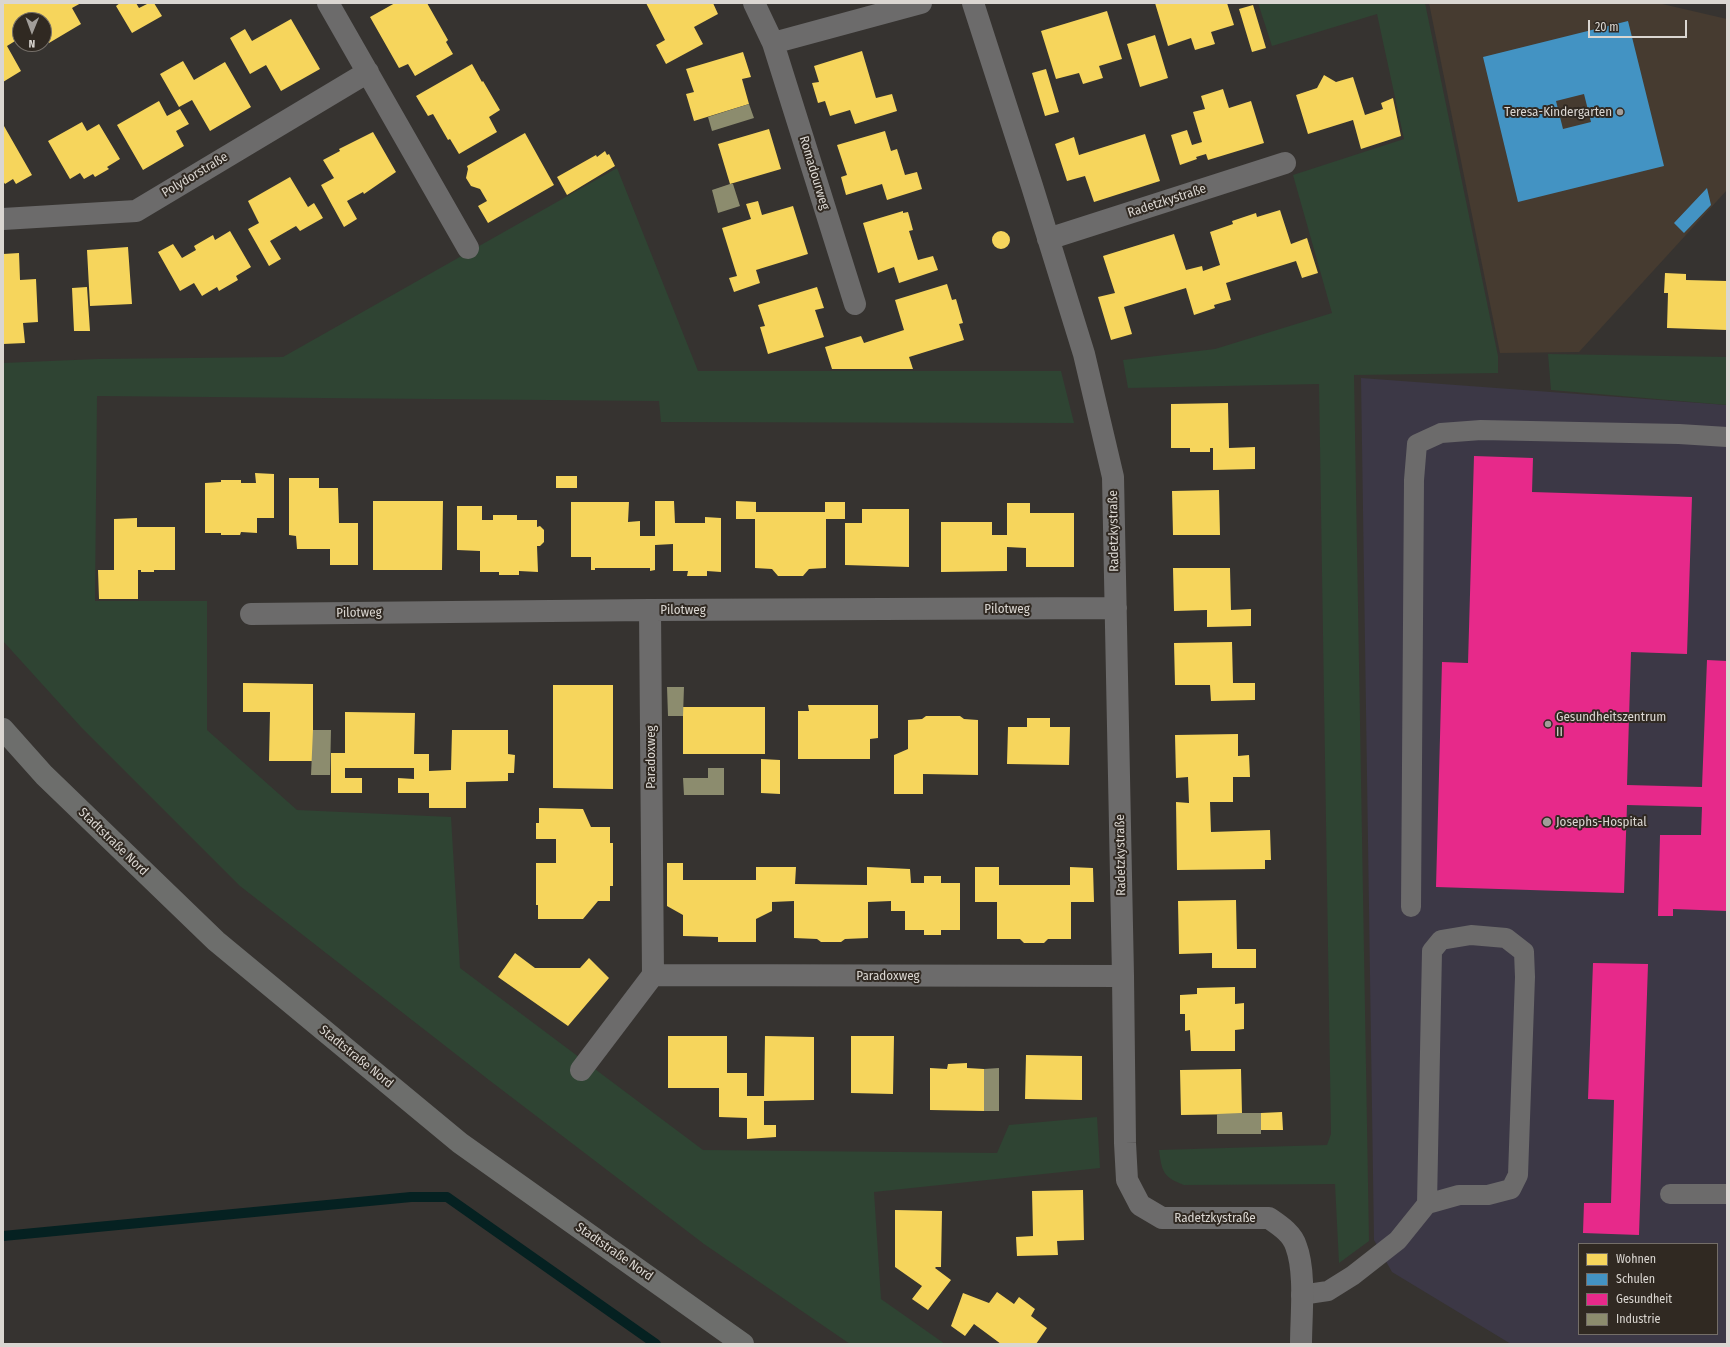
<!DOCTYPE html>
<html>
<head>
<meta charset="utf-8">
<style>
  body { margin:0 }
  #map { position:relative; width:1730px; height:1347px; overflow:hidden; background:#363330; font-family:"Fira Sans Condensed",sans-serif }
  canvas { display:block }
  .frame { position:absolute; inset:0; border:4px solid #dad6d1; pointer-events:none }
  .legend { position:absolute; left:1578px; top:1243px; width:140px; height:92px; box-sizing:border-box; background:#302922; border:1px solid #746e68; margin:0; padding:5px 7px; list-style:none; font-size:12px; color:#dad6d1 }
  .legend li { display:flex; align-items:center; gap:8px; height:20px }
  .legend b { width:20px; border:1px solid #746e68 }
  .north { position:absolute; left:12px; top:12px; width:40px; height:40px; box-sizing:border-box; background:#302922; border:1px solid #746e68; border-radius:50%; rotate:181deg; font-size:11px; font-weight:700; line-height:16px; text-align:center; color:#dad6d1 }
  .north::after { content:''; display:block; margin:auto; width:14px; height:18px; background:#a19d99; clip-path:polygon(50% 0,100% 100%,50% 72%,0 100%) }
  .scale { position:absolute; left:1588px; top:20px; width:99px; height:18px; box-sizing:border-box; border:2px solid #dad6d1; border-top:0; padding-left:5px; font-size:12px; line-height:14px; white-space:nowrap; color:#dad6d1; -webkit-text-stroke:3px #302922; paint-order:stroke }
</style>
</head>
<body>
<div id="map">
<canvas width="1730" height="1347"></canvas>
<div class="frame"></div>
<ul class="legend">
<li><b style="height:11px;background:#f6d55c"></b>Wohnen</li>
<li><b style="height:11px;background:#4393c3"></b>Schulen</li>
<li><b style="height:11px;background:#e7298a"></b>Gesundheit</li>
<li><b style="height:11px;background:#8c8c6e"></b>Industrie</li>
</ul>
<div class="north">N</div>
<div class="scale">20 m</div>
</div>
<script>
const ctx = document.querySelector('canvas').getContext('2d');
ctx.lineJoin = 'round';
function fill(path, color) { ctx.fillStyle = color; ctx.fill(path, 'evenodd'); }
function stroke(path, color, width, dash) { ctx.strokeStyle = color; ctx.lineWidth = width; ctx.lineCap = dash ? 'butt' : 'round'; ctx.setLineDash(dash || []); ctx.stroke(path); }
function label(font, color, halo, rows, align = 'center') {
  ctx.font = font + ' "Fira Sans Condensed",sans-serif'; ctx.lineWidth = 4; ctx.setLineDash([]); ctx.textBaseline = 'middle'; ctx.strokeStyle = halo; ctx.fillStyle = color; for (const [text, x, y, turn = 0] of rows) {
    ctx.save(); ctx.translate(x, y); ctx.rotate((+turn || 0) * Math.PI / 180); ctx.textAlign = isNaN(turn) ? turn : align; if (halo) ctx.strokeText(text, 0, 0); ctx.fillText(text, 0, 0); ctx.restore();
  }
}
const built = new Path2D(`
  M1429 3H1658L1727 19V190L1579 352 1500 353Z`);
const medical = new Path2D(`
  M1361 378 1727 405V1344H1511L1392 1272 1374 1240ZM1579 1244H1717V1334H1579Z`);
const green = new Path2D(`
  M1258 3H1425L1498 356V373L1354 375 1369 1241 1339 1263 1335 1184 1184 1185C1163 1177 1162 1172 1159 1150L1327 1145 1331 1134 1319 384 1128 388 1123 360 1215 349 1332 313 1293 175 1404 139 1377 14 1272 46Z
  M617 168 698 371H1061L1074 423 661 422 659 401 97 396 95 601H207V730L297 810 451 817 460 968 703 1150 997 1153 1009 1125 1097 1117 1100 1168 874 1192 881 1299 945 1344H850L704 1244 489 1080 240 886 81 727 3 641V363L98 359 283 357Z
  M1548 354 1727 357V405L1551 390Z`);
const homes = new Path2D(`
  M3 3H81L72 8 81 24 49 43 44 34V20H20V38L7 46 21 71 3 82Z
  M120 3H136L139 8 149 3H154L162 16 132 33 116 6Z
  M395 3H427L448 40 446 42 453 54 415 76 408 64 399 68 370 17Z
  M646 3H713L718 14 694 27 703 44 666 64 656 45 665 40Z
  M1155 3H1227L1234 25 1211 32 1215 44 1195 50 1191 38 1168 46Z
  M1253 5 1266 48 1252 52 1239 9Z
  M1107 11 1122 59 1099 66 1103 78 1083 84 1079 73 1056 79 1041 31Z
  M291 19 320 69 281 91 266 65 250 74 230 38 245 29 252 41Z
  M1155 35 1168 78 1140 87 1127 44Z
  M862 51 876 98 892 94 897 111 855 124 850 110 830 116 825 101 818 103 812 83 819 82 814 66Z
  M743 52 751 77 742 79 749 104 694 121 686 94 694 92 686 69Z
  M183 61 194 80 225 62 251 107 210 131 192 100 179 107 160 74Z
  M472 64 482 82 483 81 500 110 489 117 497 132 459 154 450 139 448 140 433 114 428 116 416 96Z
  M1046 69 1059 112 1045 116 1032 73Z
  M1324 75 1336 82 1353 77 1365 115 1383 109 1381 103 1393 98 1401 136 1361 149 1353 120 1308 134 1296 95 1317 88Z
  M1223 89 1229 108 1251 101 1264 143 1208 160 1206 154 1196 157 1197 159 1180 165 1171 135 1187 130 1192 145 1202 142 1193 112 1205 109 1201 96Z
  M159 101 167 116 180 109 189 124 176 131 184 146 143 170 117 125Z
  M82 122 87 131 99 124 120 159 107 167 109 169 95 177 93 174 84 179 80 173 70 179 48 141Z
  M4 126 32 175 16 184 13 179 5 184 3 181Z
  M769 129 781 169 730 184 718 144Z
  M885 131 891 151 897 149 905 175 917 172 922 189 887 200 882 184 846 195 841 177 847 175 837 145Z
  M373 132 396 172 364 194 363 192 347 201 357 219 344 227 321 185 334 178 323 160 340 151 339 149Z
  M525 133 554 185 488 223 478 206 487 201 480 189 471 186 466 178 468 169 467 166Z
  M1145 134 1160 181 1094 202 1085 176 1067 181 1055 144 1074 137 1079 155Z
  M605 151 607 155 609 154 615 166 567 195 557 177 596 155 597 157Z
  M290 177 308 207 314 203 323 218 300 231 296 226 270 241 281 259 269 266 248 229 259 223 248 201Z
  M758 201 762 215 793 206 808 254 756 270 760 283 734 292 729 278 737 276 722 228 751 219 746 204Z
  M1280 210 1291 244 1307 238 1318 273 1302 278 1296 261 1226 283 1231 300 1214 305 1215 308 1194 315 1186 288 1124 307 1132 334 1111 340 1098 297 1115 293 1103 256 1174 234 1186 270 1202 266 1203 271 1220 265 1210 232 1233 224 1232 221 1256 213 1257 217Z
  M903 211V213L908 212 913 230 909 231 918 260 933 256 938 270 899 283 894 267 878 273 863 223Z
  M230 231 251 267 236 276 238 280 219 291 217 287 202 296 194 283 180 291 158 252 173 244 182 258 196 250 194 246 213 235 215 240Z
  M992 240a9 9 0 1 1 18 0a9 9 0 1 1-18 0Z
  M128 247 132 304 90 306 87 250Z
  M19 253 20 280 36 279 38 322 23 323 25 343 3 344V254Z
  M1665 273 1686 274V280L1727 281V330L1667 328 1668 293H1664Z
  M947 284 952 300 956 299 963 323 959 324 964 340 909 357 913 369H832L825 347 861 336 864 343 904 330 895 300Z
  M87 287 90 331H74L72 288Z
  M817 287 824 308 815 310 824 337 768 354 760 327 765 326 758 305Z
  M1228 403 1229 448 1255 447V469L1213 470V448H1210V452H1190V448H1171V404Z
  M255 473 274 474V518H257V533L241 532 240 535H221V533H205V483L221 482V480H241V483H256Z
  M556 476H577V488H556Z
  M289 478H319V488H338L339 523H358V565H330V549H297L296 536 289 535Z
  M1219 490 1220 535H1173L1172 491Z
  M373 501H443L442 570H373Z
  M655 501H674L675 523H705V517L721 518V572L707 571V576H687L688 571H673V544L655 545V570L650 571V568H595V570H591V557H571V502H629L628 522 640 521V536H655Z
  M736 501 756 502V512H825V502H845V519H826V568L809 569 803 576H778L772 569 755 568V519H736Z
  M1007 503H1030V513H1074V567H1026V548L1007 547V571L941 572V522H992V535H1007Z
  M457 506H482V520H493V515H517V520H537V527L540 526 544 530V542L540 546H537L538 572 519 571V575H499V572H480V551L457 550Z
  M862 509H909V567L845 565V523H862Z
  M137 518V527H175V570H154V572H141V570H138V599H99L98 570H114V519Z
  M1173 568H1230L1231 610 1251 609V626L1207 627V610L1174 611Z
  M1232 642 1233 683H1255V700L1211 701 1210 685H1175L1174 643Z
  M243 683 313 684V761H269L270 712H243Z
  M553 685H613V789L553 788Z
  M808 705H878V738L870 739V759H798V711H809Z
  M683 707H765V754H683Z
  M345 712 415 713 414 754H429V771L451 770 452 730H508V754L515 755 514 773H508V781L466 782V808H429V793H398V778L414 779V768H345V778H362V793H331V753H345Z
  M926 716H960L964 719 978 720V775L923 774V794H894V755L908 749V720L922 719Z
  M1027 718H1050V727H1070L1069 765 1007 764 1008 727H1027Z
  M1238 734V756L1249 755 1250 777H1233V802H1210L1211 832 1270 830 1271 860H1265V869L1177 870 1176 802 1189 803 1188 777 1176 778 1175 735Z
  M761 759 780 760V794L761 793Z
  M539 808 583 809 591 827H610V843H613V886H610V901H598L583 919H538V905H536V863H556V839H536V823H539Z
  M667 863H683V880H756V867H796L795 884 867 885V867L910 869 911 883H924V876H941V883H960V930H941V935H924V930H905V911H891V901L868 902V938L845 939 841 942H821L817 939 794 938V901L772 902V911L756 919V942H718V937L683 936V915L667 906Z
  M975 867H999V885H1070V867L1093 868 1094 902H1071V939H1048L1044 943H1024L1020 939H997V902H975Z
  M1236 900 1237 949H1256V968H1212V953L1179 954 1178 901Z
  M515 953 535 968H580L589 958 609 978 568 1026 498 977Z
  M1235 987V1004L1244 1003V1029L1235 1030V1051H1191L1190 1030 1185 1031V1014H1180V995L1197 994V988Z
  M668 1036H727V1073H747V1118L719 1117V1088H668Z
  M765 1036 814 1037V1100L764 1101V1125H776V1137L747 1139V1096H764Z
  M851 1036H894L893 1094 851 1093Z
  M1026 1055 1082 1056V1100L1025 1099Z
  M967 1063V1068L984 1069V1111L930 1110V1068L947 1069 948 1064Z
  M1241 1069 1242 1114 1181 1115 1180 1070Z
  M1282 1112 1283 1130H1261V1113Z
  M1083 1190 1084 1240 1057 1241 1058 1255 1017 1256 1016 1237 1033 1236 1032 1191Z
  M895 1210 942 1211 941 1267H936L935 1268 951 1280 928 1310 912 1299 922 1286 895 1267Z
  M997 1292 1014 1304 1019 1297 1035 1309 1031 1316 1047 1328 1036 1344H1001L974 1324 965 1336 951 1326 963 1293 989 1303Z`);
const schools = new Path2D(`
  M1628 21 1664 166 1518 202 1483 57ZM1584 94 1591 122 1563 129 1556 101Z
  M1707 188 1711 205 1684 233 1674 223Z`);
const health = new Path2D(`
  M1474 456 1533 458 1532 492 1692 497 1687 654 1631 652 1627 785 1702 787 1707 660 1727 661V911L1673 909V916H1658L1660 835H1701L1702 807 1627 805 1624 893 1436 887 1442 662 1468 663Z
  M1593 963 1648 964 1639 1235 1583 1233 1584 1203H1611L1614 1100 1588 1099Z`);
const industry = new Path2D(`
  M749 104 754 118 712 131 708 117Z
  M730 184H733L740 206 718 213 712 190Z
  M667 687H684L683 716H668Z
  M313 730H331L330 775H311Z
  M708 768H724V795H684L683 778H708Z
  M999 1068V1111H984V1069Z
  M1241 1113H1261V1134H1217V1114Z`);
const stream = new Path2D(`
  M3 1236 411 1197H447L656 1344`);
const service = new Path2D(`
  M1411 907 1414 480 1417 444 1441 433 1481 430 1679 434 1727 437
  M1670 1194H1727
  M1301 1295 1328 1291 1352 1276 1398 1240 1427 1204 1432 951 1441 940 1471 935 1506 938 1524 952 1525 977 1518 1175 1511 1189 1488 1195H1459L1427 1204`);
const minor = new Path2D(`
  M328 3 468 248
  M754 3 773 43
  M973 3 1032 186 1084 354 1113 477 1123 976 1125 1143 1127 1180 1140 1205 1162 1218H1269C1279 1225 1292 1233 1296 1246 1306 1272 1301 1316 1301 1344
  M3 219 136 211 368 72
  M1048 239 1285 163
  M855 304 773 43 921 3
  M650 610 653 975 1123 976
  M251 614 650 610 1116 608
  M581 1070 653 975`);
const secondary = new Path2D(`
  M3 729 44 775 216 941 460 1143 743 1344`);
const markers = [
  [1620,112,4,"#a19d99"],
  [1548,724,4,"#a19d99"],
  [1547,822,5,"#a19d99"]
];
const poiNames = [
  ["Teresa-Kindergarten",1612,112,"right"],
  ["Gesundheitszentrum",1556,717],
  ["II",1556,732],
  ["Josephs-Hospital",1556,822]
];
const streetNames = [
  ["Romadourweg",814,173,73],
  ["Polydorstraße",195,175,-31],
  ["Radetzkystraße",1167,201,-18],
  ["Radetzkystraße",1114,531,-91],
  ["Pilotweg",1007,609],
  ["Pilotweg",683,610],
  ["Pilotweg",359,613,-1],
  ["Paradoxweg",651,757,-90],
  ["Stadtstraße Nord",113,842,44],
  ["Radetzkystraße",1121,855,-91],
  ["Paradoxweg",888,976],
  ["Stadtstraße Nord",356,1057,39],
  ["Radetzkystraße",1215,1218],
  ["Stadtstraße Nord",614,1252,35]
];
fill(built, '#463b30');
fill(medical, '#3c3846');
fill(green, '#2f4433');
fill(homes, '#f6d55c');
fill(schools, '#4393c3');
fill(health, '#e7298a');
fill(industry, '#8c8c6e');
stroke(stream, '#052121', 10);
stroke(service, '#6c6b6b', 20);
stroke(minor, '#6c6b6b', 22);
stroke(secondary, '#6d6e6c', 22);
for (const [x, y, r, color] of markers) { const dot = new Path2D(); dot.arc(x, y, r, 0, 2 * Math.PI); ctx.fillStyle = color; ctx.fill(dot); stroke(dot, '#302922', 1.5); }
label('13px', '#dad6d1', '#302922', poiNames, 'left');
label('13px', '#dad6d1', '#302922', streetNames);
</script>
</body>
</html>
